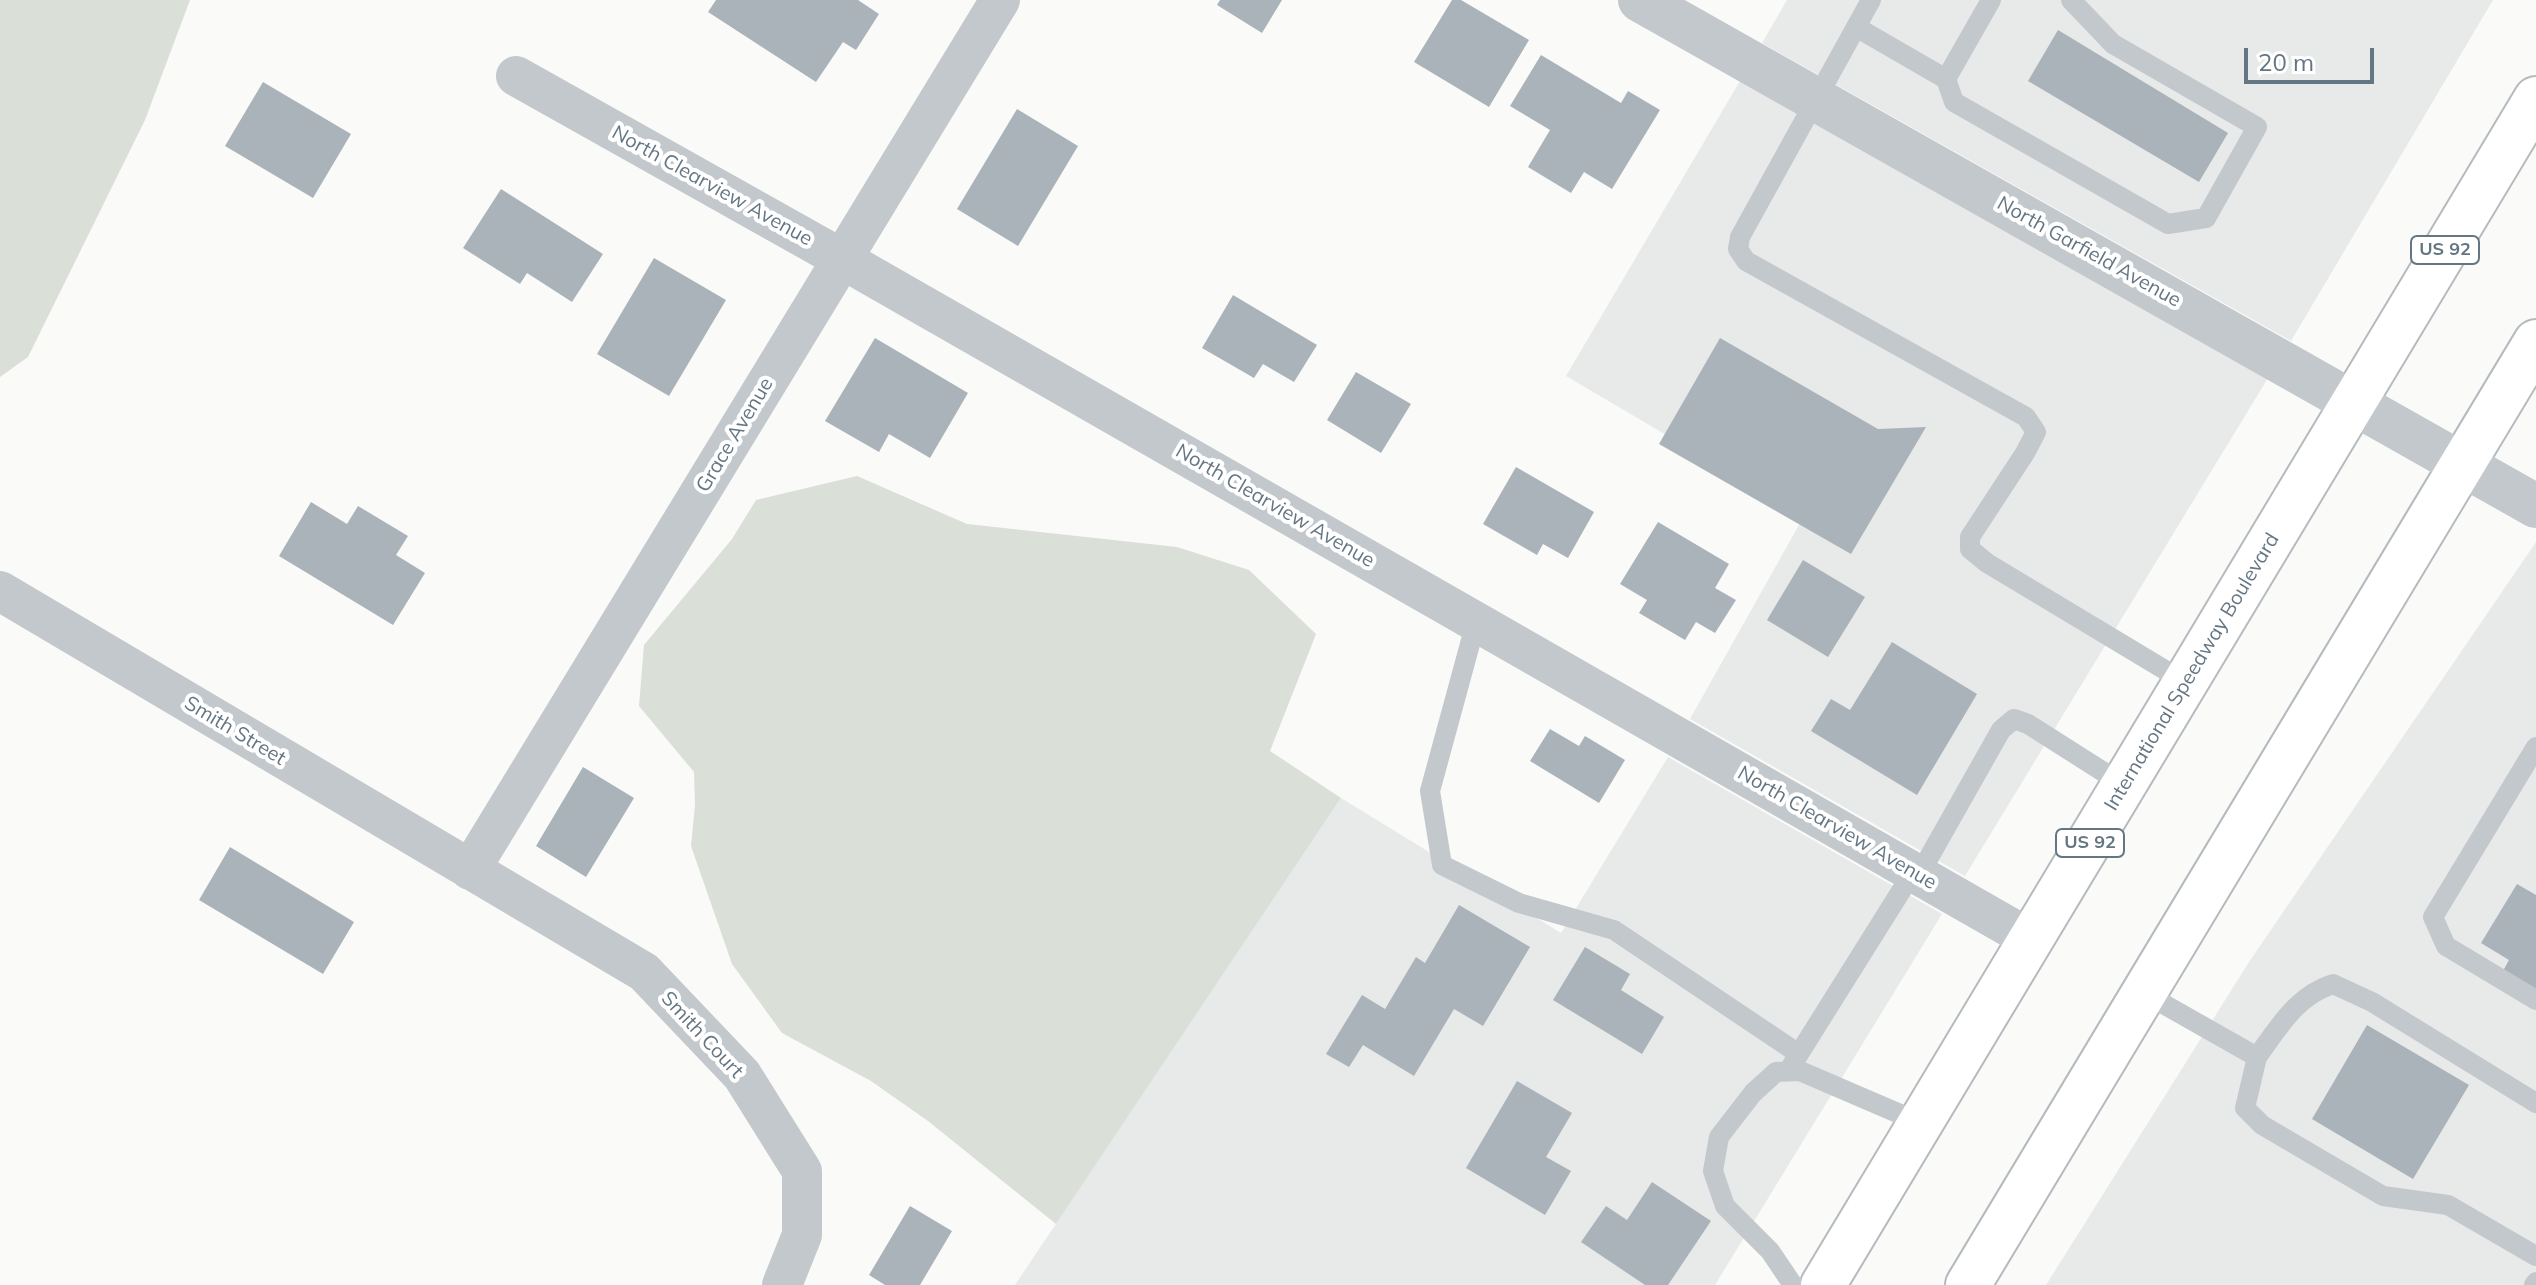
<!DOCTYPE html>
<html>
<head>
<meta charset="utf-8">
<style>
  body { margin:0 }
  #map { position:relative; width:2536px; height:1285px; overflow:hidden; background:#fafaf8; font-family:Mulish,sans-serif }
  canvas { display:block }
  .scale { position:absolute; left:2244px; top:48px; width:130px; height:36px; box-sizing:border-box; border:4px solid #657683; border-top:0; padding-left:10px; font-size:24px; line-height:28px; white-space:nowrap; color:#657683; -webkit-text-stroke:6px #fff; paint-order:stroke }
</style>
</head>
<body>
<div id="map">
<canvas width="2536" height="1285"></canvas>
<div class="scale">20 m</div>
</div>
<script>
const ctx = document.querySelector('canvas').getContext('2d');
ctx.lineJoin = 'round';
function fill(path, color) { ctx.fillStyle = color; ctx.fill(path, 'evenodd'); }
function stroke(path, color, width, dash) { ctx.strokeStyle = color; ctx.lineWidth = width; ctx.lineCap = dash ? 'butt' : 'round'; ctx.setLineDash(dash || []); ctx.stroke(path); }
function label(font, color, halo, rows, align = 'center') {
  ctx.font = font + ' Mulish,sans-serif'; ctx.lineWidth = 8; ctx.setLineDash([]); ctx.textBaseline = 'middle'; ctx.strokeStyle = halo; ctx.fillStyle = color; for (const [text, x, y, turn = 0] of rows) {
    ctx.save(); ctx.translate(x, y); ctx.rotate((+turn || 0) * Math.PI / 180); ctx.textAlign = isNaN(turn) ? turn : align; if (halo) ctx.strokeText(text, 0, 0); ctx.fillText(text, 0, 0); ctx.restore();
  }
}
const built = new Path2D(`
  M1787 0H2493L2291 341 1762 43Z
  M1740 81 2268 378 1965 876 1690 719 1804 516 1566 376Z
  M2536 542V1285H2046L2249 962Z
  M1668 757 1942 914 1715 1285H1015L1341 798 1561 933Z`);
const green = new Path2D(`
  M0 0H190L145 120 28 357 0 377Z
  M857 476 967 524 1177 547 1249 570 1316 634 1270 751 1341 798 1056 1224 928 1121 871 1081 782 1033 732 964 691 846 695 805 694 772 639 706 644 645 732 539 756 500Z`);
const building = new Path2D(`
  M716 0H858L879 14 856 50 843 42 816 82 708 12Z
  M1220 0H1282L1262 33 1217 5Z
  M1452 0H1461L1529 40 1489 107 1414 62Z
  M2058 30 2228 133 2199 182 2028 81Z
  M1541 55 1621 103 1628 91 1660 110 1612 189 1584 172 1571 193 1528 167 1550 130 1510 106Z
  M263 82 351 134 313 198 225 146Z
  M1017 109 1078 146 1018 246 957 209Z
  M501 189 603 254 572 302 527 273 520 284 463 248Z
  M654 258 726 300 669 396 597 354Z
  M1233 295 1317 345 1294 382 1263 364 1254 378 1202 348Z
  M875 338 968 393 930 458 889 434 879 452 825 421Z
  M1720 338 1878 429 1926 427 1851 554 1659 444Z
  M1356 372 1411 404 1381 453 1327 420Z
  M1516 467 1594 512 1568 558 1543 544 1537 555 1483 524Z
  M311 502 347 524 358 506 408 536 396 555 425 573 393 625 279 556Z
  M1658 522 1729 564 1715 588 1736 600 1715 633 1696 622 1685 640 1639 613 1647 600 1620 584Z
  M1803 560 1865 597 1828 657 1767 620Z
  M1892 642 1977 694 1917 795 1811 731 1831 699 1850 710Z
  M1550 729 1579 746 1585 736 1625 760 1599 803 1530 761Z
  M583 767 634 798 586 877 536 846Z
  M230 847 354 922 323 974 199 900Z
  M2517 884 2536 895V991L2503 971 2509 960 2481 943Z
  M1459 905 1530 947 1483 1026 1454 1009 1414 1076 1363 1045 1349 1067 1326 1054 1362 995 1385 1009 1416 957 1425 963Z
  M1585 947 1630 974 1621 990 1664 1017 1642 1054 1553 1000Z
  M2367 1025 2469 1085 2413 1179 2312 1119Z
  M1517 1081 1572 1113 1546 1157 1571 1171 1545 1215 1466 1168Z
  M1652 1182 1711 1221 1668 1285H1645L1581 1242 1606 1206 1627 1220Z
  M910 1206 952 1231 920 1285H885L869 1275Z`);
const service = new Path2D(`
  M1871 0 1740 237 1738 249 1746 261 2026 417 2036 432 2025 453 1970 537V549L1987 563 2185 682
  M1856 27 1946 79 1954 102 2168 224 2206 218 2257 127 2113 44 2071 0
  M1946 79 1991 0
  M1476 622 1430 791 1442 865 1519 903 1614 930 1799 1054
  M2536 747 2433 917 2446 946 2536 1000
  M1919 875 2001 730 2014 719 2028 724 2124 785
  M2144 993 2257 1057 2245 1108 2262 1125 2383 1196 2448 1205 2536 1256
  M2257 1057C2279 1027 2296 996 2333 984L2372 1002 2536 1103
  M1792 1065 1913 872
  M1793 1285 1770 1251 1725 1206 1713 1171 1719 1137 1753 1093 1776 1072 1800 1071 1921 1123
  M2534 1285 2536 1282`);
const minor = new Path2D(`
  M516 76 842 259 2032 940
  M0 591 644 972 742 1075 802 1171V1235L782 1285
  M470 870 1000 0`);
const tertiary = new Path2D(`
  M1640 0 2536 506`);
const primary = new Path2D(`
  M1823 1285 2536 99
  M1968 1285 2536 342`);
const shields = [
  [2445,250,68],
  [2090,843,68]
];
const shieldNames = [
  ["US 92",2445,250],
  ["US 92",2090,843]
];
const streetNames = [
  ["North Clearview Avenue",712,186,29],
  ["North Garfield Avenue",2089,252,29],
  ["Grace Avenue",735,435,-59],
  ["North Clearview Avenue",1275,506,30],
  ["International Speedway Boulevard",2192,672,-59],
  ["Smith Street",235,731,31],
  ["North Clearview Avenue",1837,828,30],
  ["Smith Court",702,1035,47]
];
fill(built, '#e8e9e9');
fill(green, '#dadfd7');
fill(building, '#aab3b9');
stroke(primary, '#b5babe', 48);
stroke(service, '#c3c8cc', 20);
stroke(minor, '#c3c8cc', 40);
stroke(tertiary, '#c3c8cc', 44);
stroke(primary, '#fff', 44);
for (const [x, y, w] of shields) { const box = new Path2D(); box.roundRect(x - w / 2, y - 14, w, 28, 6); ctx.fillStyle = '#fff'; ctx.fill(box); stroke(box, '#657683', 2); }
label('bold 18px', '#657683', null, shieldNames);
label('20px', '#657683', '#fff', streetNames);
</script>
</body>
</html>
